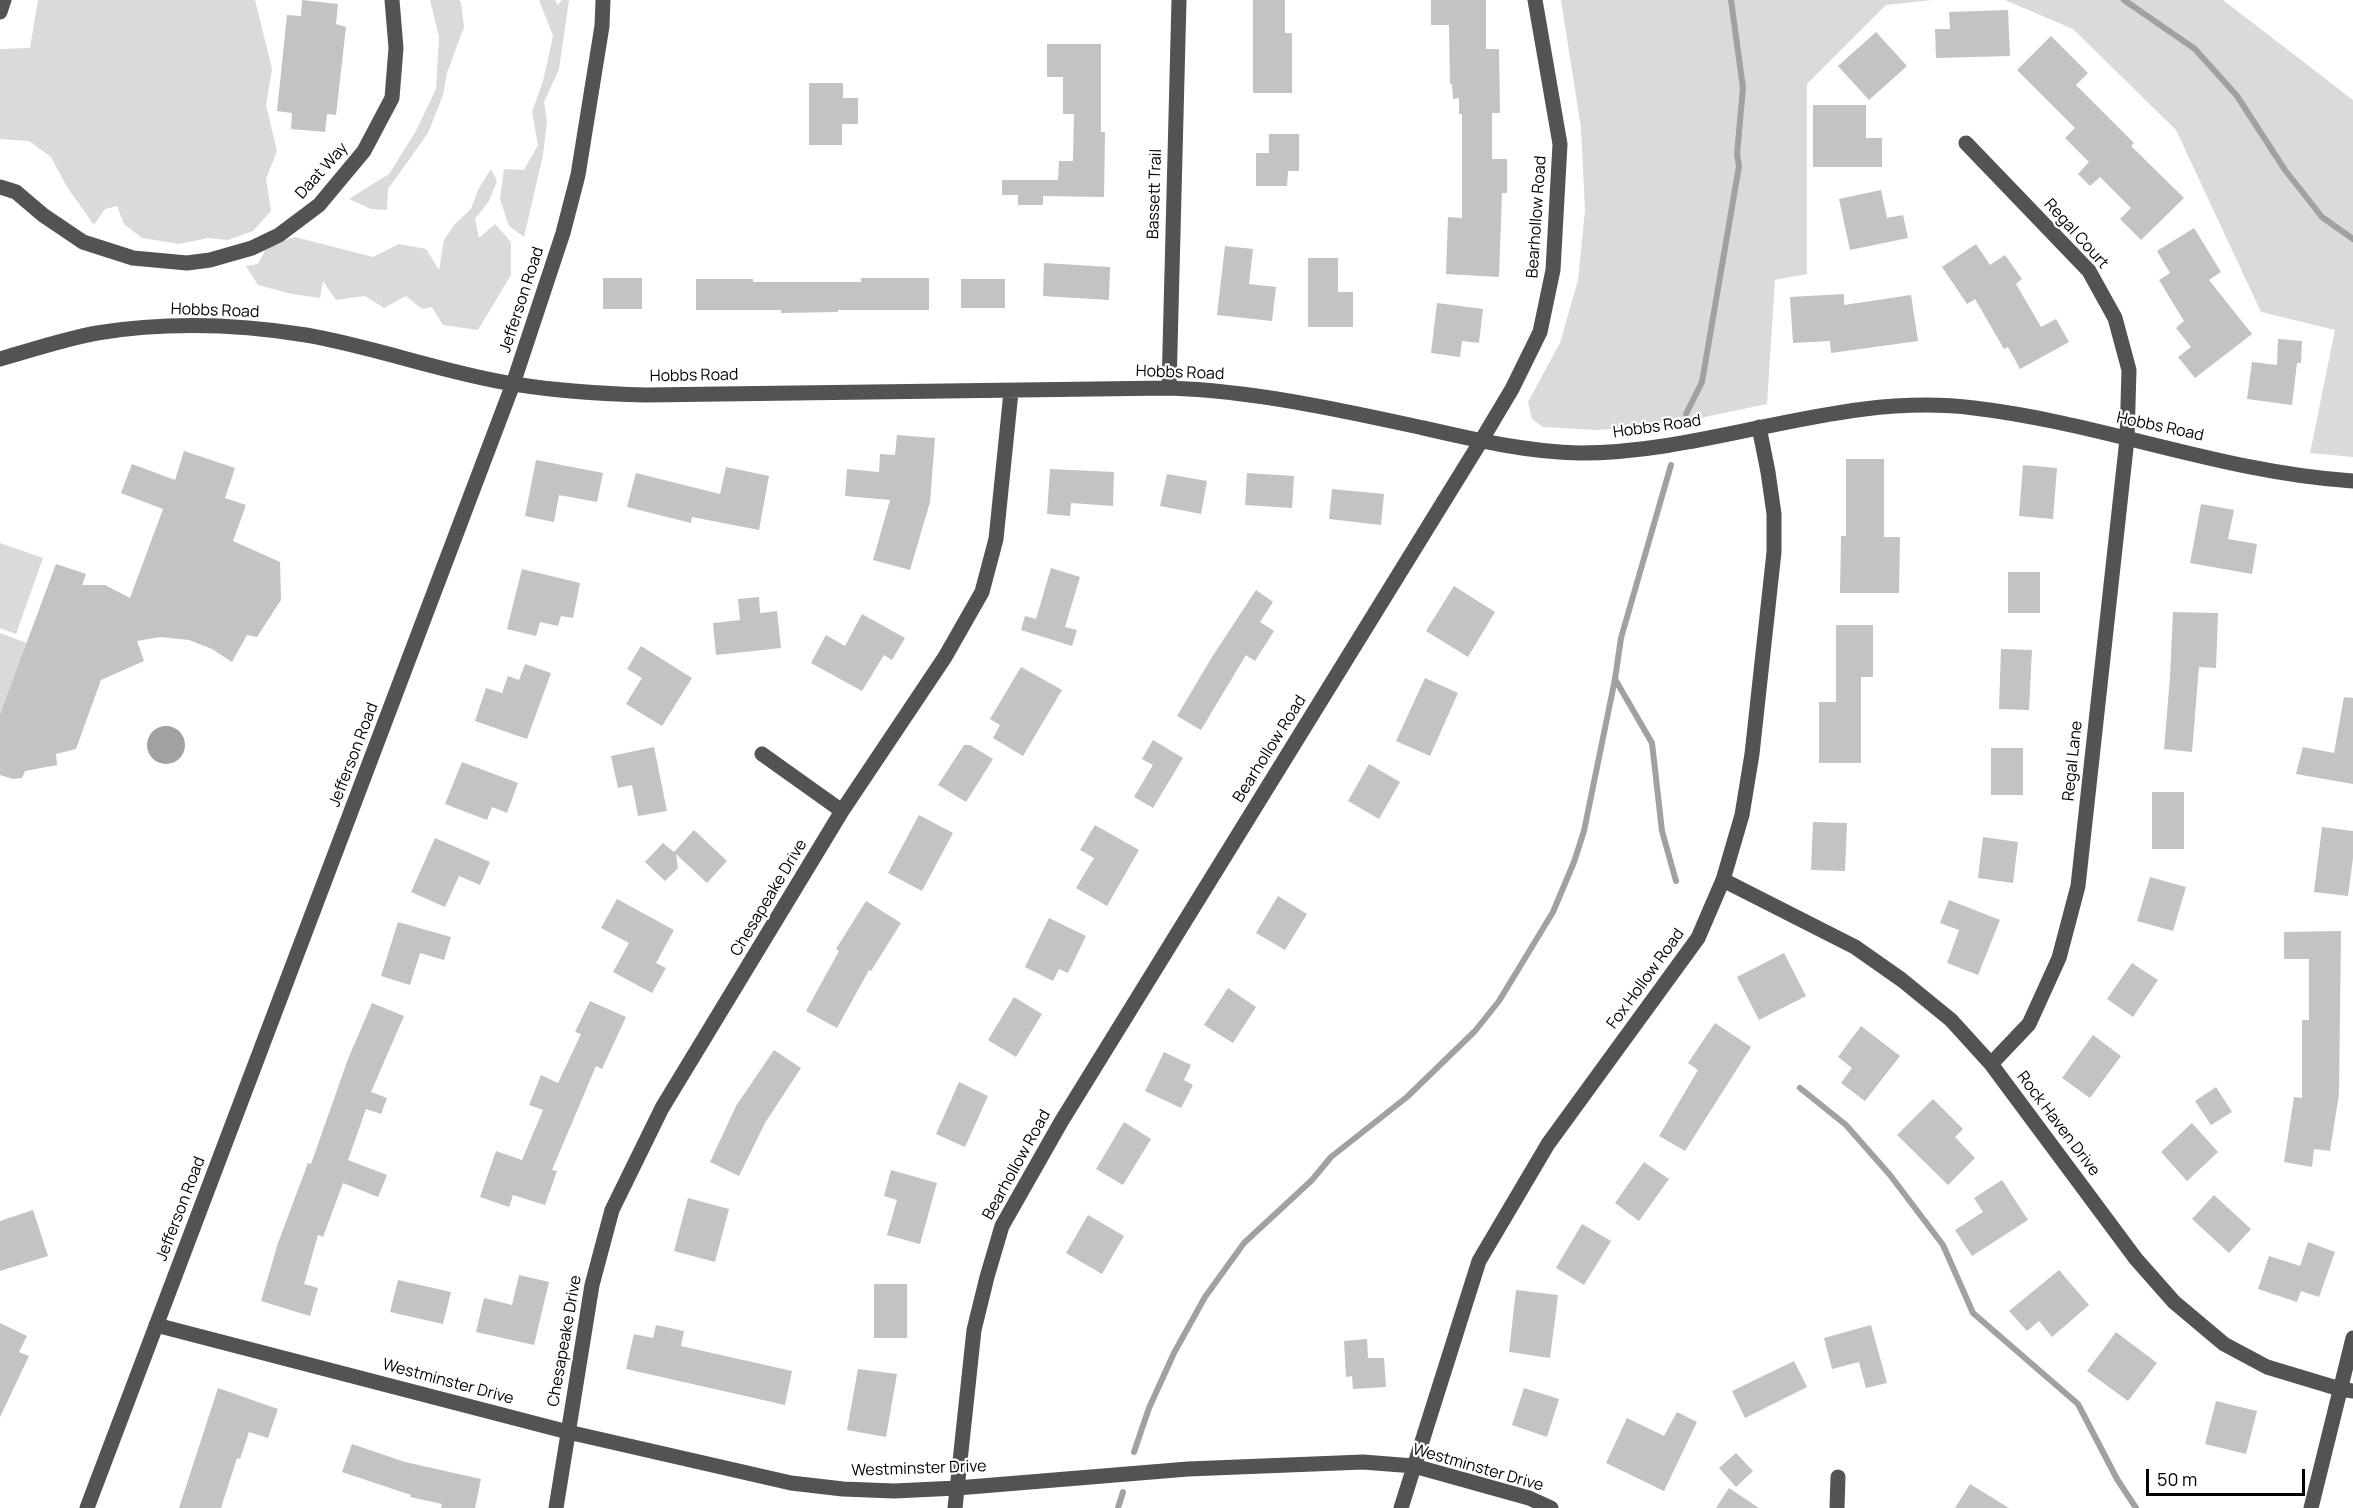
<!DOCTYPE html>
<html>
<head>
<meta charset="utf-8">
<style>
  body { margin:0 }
  #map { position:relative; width:2353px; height:1508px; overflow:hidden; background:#fff; font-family:Manrope,sans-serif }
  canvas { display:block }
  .scale { position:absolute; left:2146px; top:1469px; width:159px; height:27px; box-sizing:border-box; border:3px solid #000; border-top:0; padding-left:8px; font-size:18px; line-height:21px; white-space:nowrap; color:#000; -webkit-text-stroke:4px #fff; paint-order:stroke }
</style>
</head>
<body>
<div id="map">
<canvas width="2353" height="1508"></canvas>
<div class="scale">50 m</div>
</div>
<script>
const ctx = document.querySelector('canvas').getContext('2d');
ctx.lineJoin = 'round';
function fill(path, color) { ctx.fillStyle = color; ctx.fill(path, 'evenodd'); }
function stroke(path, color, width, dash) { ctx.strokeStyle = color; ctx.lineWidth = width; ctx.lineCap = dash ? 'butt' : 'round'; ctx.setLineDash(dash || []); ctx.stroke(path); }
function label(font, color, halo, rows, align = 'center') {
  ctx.font = font + ' Manrope,sans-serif'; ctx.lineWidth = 4.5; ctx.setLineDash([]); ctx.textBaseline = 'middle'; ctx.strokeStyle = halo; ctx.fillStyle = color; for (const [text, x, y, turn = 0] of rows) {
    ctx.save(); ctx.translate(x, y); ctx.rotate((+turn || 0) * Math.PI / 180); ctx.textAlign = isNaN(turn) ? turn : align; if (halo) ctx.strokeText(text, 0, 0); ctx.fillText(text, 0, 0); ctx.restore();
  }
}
const green = new Path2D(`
  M38 0H255L272 69 266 105 277 151 266 179 271 211 253 231 228 240 208 238 179 244 142 238 124 224 117 206 105 209 94 225 67 187 51 157 29 141 0 139V49L30 48Z
  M430 0H459L461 2 464 27 447 73 443 95 428 133 388 189 387 210 371 209 349 199 389 174 416 131 436 89 439 37Z
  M539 0H555L558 5 562 0H569L559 69 544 102 547 122 543 155 524 237 509 226 500 199 504 169 524 170 538 145 532 112 543 81 553 36Z
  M1561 0H1933L1886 5 1807 84V274L1775 280 1767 404 1662 426 1596 430 1543 427 1532 419 1528 402 1560 343 1578 280 1585 210 1581 128Z
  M2005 0H2223L2353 100V457L2310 453 2335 330 2261 312 2176 130 2073 29Z
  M491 169 497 181 489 201 475 219 479 238 495 224 511 242V275L478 330 443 325 432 307 422 309 406 296 384 308 365 296 336 300 323 281 320 298 292 294 258 285 246 266 258 264 268 245 295 237 373 257 399 244 426 249 439 270 444 240 455 224 471 209 478 190Z
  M0 543 43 558 16 634 0 628Z
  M0 633 27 643 0 714Z`);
const water = new Path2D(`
  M147 745a19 19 0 1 1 38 0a19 19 0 1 1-38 0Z`);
const stream = new Path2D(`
  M2124 0 2195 49 2237 96 2285 170 2322 217 2353 239
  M1686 414 1702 382 1739 166 1737 154 1743 88 1731 0
  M1615 679 1652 743 1662 831 1676 881
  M1800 1088 1846 1125 1890 1175 1943 1245 1973 1313 2078 1404 2117 1479 2136 1508
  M1134 1452 1149 1408 1174 1353 1205 1297 1244 1243 1312 1180 1331 1157 1407 1097 1475 1031 1499 1001 1553 912 1574 862 1584 831 1615 679 1621 638 1671 465
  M1118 1508 1123 1492`);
const building = new Path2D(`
  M302 0 338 4 336 24 346 27 336 115 327 114 325 132 291 129 292 113 277 111 287 15 301 16Z
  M1253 0H1285V33H1292V93H1253Z
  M1431 0H1486V49H1499L1500 113H1492V159H1507V193H1502L1499 277 1446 274 1448 217 1462 218V114H1459V98L1453 99 1452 84H1450L1449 25H1431Z
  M2008 10 2010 56 1936 58 1935 29H1950L1949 12Z
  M1876 32 1907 66 1869 100 1838 66Z
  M2051 36 2088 73 2076 85 2134 143 2131 146 2184 198 2141 240 2120 219 2131 208 2100 177 2090 186 2078 174 2089 162 2065 138 2075 128 2017 70Z
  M1047 44H1101V132H1105L1104 197 1043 196V205H1018V195H1002V180H1058L1059 161H1073L1074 114H1063V77H1047Z
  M809 83H843V98H858V124H842V145H809Z
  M1813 105H1866V138H1882V167H1813Z
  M1269 134H1299V171H1288L1287 186H1256V153H1269Z
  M1881 190 1887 218 1903 215 1908 238 1850 250 1839 199Z
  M2194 228 2221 272 2209 280 2252 334 2195 378 2178 357 2191 347 2176 328 2184 321 2159 280 2170 273 2157 251Z
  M1976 244 1990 265 2005 255 2022 279 2016 284 2041 327 2056 319 2069 342 2020 369 2008 347 2004 349 1975 299 1967 304 1942 267Z
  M1225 246 1253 249 1249 284 1276 287 1272 321 1217 315Z
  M1308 258H1338V292H1353V327H1308Z
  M1044 263 1110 267 1109 300 1043 296Z
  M603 278H642V309H603Z
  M861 278H929V310H838V312L781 313V310H696V279H753V282H861Z
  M961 279H1005V308H961Z
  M1844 294V305L1911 295 1918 341 1831 353 1830 341 1793 343 1790 297Z
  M1437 303 1483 309 1479 343 1462 341 1460 357 1431 353Z
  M2278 339 2302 341 2301 363H2297L2292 405 2247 399 2252 362 2277 365Z
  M897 435 935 438 930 502 910 570 873 560 890 500 845 496 847 469 879 472 880 454 895 455Z
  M184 451 235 468 225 498 246 505 233 541 280 562 281 600 257 637 247 635 232 662 212 649 189 640 160 637 137 641 144 661 101 680 76 749 56 754 57 765 25 771 22 778 13 779 0 775V714L56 564 86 574 82 585H105L130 598 163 509 121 493 132 464 175 480Z
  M1846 459H1884V537H1900L1899 593H1840L1841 536H1846Z
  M536 460 603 473 597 502 559 495 554 522 525 516Z
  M2023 465 2057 468 2053 519 2019 516Z
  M726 467 769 476 759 530 692 517 691 523 627 507 636 473 720 494Z
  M1050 469 1114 472 1113 506 1071 503 1070 516 1047 514Z
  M1247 473 1294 476 1292 508 1245 505Z
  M1167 474 1207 481 1201 514 1160 506Z
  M1332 489 1384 494 1381 525 1329 519Z
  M2201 504 2234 510 2228 539 2257 544 2252 574 2190 563Z
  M1051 568 1080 577 1065 627 1077 630 1072 646 1021 630 1025 616 1036 619Z
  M522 569 580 583 573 618 561 616 558 626 540 622 536 636 507 629Z
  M2008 572H2040V613H2008Z
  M1454 586 1495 612 1468 657 1426 631Z
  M1256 590 1273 602 1260 622 1274 631 1255 661 1246 655 1201 730 1177 716 1212 657Z
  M759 597 760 613 777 611 781 648 716 655 713 623 740 620 738 599Z
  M2173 612 2218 613 2216 668 2199 667 2192 752 2164 749 2170 677Z
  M862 614 905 638 892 660 884 655 862 691 811 663 826 635 845 646Z
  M1836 625H1873V677H1861V763H1819V702H1836Z
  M641 646 692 678 662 726 626 704 642 678 627 669Z
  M2001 649 2032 650 2029 710 1999 709Z
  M525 664 551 673 527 739 475 721 486 688 502 693 508 676 519 680Z
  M1021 667 1062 690 1023 756 993 738 1000 725 990 719Z
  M1425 678 1458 693 1430 756 1396 741Z
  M2344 697 2353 698V784L2296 774 2303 747 2334 753Z
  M1153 740 1183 758 1153 808 1134 797 1153 765 1142 759Z
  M964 745H970L993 759 966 802 938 785Z
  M654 747 667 811 638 816 632 785 618 788 611 756Z
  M1991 748H2023V795H1991Z
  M462 762 518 783 507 813 492 807 487 820 445 804Z
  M1369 764 1400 782 1379 819 1348 801Z
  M2152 792H2184V849H2152Z
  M919 815 953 833 922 891 888 873Z
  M1813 822 1847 823 1845 871 1811 870Z
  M1095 825 1139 850 1107 906 1076 888 1094 858 1080 850Z
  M2322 827 2353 831V858L2348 896 2314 892Z
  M694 830 727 861 707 883 676 854 678 868 665 881 645 862 663 843 674 852Z
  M1983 837 2018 842 2013 883 1978 878Z
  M435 838 490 862 480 885 459 876 445 907 411 892Z
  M2150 877 2186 887 2173 931 2137 921Z
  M1278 896 1307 914 1285 950 1256 933Z
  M617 899 674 930 656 963 666 968 652 993 613 972 629 943 601 928Z
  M1949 900 2000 920 1978 975 1947 963 1959 930 1940 923Z
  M866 901 901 923 871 971 869 970 837 1028 806 1011 839 951 836 949Z
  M1049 918 1086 936 1068 973 1059 969 1053 981 1025 967Z
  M398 922 451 937 444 960 420 953 410 985 381 976Z
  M2341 931 2339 1094 2330 1151 2314 1149 2312 1167 2284 1162 2294 1097 2302 1098V1020H2309V959H2284V932Z
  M1784 953 1806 996 1759 1020 1737 977Z
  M2132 963 2158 980 2133 1017 2107 999Z
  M1228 988 1256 1007 1233 1043 1204 1025Z
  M1014 997 1042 1014 1016 1057 988 1040Z
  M590 1001 626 1017 602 1069 596 1066 552 1170 557 1171 545 1205 513 1195 509 1207 480 1197 496 1151 522 1160 543 1110 529 1105 541 1075 558 1083 581 1034 575 1032Z
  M372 1003 404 1016 371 1092 387 1098 381 1114 366 1109 348 1160 387 1175 378 1197 343 1183 323 1237 318 1235 304 1284 318 1288 310 1316 261 1301 278 1243 308 1163 311 1164 348 1059Z
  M1715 1023 1751 1047 1685 1151 1659 1136 1698 1070 1688 1063Z
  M1861 1026 1900 1056 1865 1101 1841 1083 1852 1068 1838 1057Z
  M2093 1035 2121 1056 2090 1098 2062 1078Z
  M774 1050 801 1068 765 1123 739 1176 710 1162 736 1106Z
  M1164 1052 1191 1065 1184 1080 1193 1085 1181 1108 1145 1091Z
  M959 1082 988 1096 965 1147 936 1134Z
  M2216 1087 2232 1112 2211 1125 2195 1101Z
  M1933 1099 1963 1129 1955 1137 1975 1158 1948 1185 1897 1135Z
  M1124 1122 1151 1139 1123 1185 1096 1169Z
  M2192 1123 2218 1152 2187 1181 2161 1152Z
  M1644 1162 1669 1179 1639 1221 1615 1203Z
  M891 1170 937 1183 920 1244 887 1235 897 1200 884 1196Z
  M2002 1180 2028 1220 1972 1256 1955 1230 1983 1212 1974 1198Z
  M2214 1195 2251 1229 2229 1253 2192 1219Z
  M688 1198 729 1209 715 1262 674 1251Z
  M33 1210 48 1256 0 1271V1221Z
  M1088 1215 1124 1236 1102 1274 1066 1253Z
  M1582 1224 1611 1241 1584 1285 1556 1268Z
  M2308 1242 2335 1252 2319 1297 2301 1291 2297 1302 2258 1289 2269 1256 2300 1266Z
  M2059 1270 2089 1305 2052 1337 2039 1321 2027 1331 2009 1311Z
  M519 1275 549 1282 534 1345 476 1332 484 1298 512 1305Z
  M398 1280 451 1292 443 1324 390 1312Z
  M874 1284H907V1338H874Z
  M1516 1290 1558 1295 1550 1358 1509 1352Z
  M0 1323 27 1336 19 1352 29 1356 0 1417Z
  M656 1325 684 1331 681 1346 792 1371 785 1405 626 1369 634 1334 653 1338Z
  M1871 1325 1887 1383 1866 1388 1859 1362 1832 1369 1824 1338Z
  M2116 1332 2157 1363 2128 1401 2087 1371Z
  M1367 1339 1368 1358H1384L1386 1387 1353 1389 1352 1376 1346 1377 1344 1341Z
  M1794 1361 1807 1387 1745 1418 1732 1391Z
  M858 1369 897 1374 886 1437 847 1430Z
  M218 1388 278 1409 268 1438 249 1432 240 1459 237 1458 221 1508H179Z
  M1524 1388 1559 1399 1547 1437 1512 1425Z
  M2216 1401 2257 1411 2246 1454 2205 1444Z
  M1677 1412 1697 1422 1664 1491 1606 1463 1627 1418 1664 1436Z
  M352 1444 405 1462 481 1479 475 1508H441L442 1504 410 1497 411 1495 342 1472Z
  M1736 1453 1753 1471 1736 1487 1719 1468Z
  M1970 1484 2009 1508H1955Z
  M1729 1488 1759 1508H1716Z`);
const minor = new Path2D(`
  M0 12 4 0
  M1966 143 2089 271 2115 318 2129 370 2127 439 2078 886 2059 958 2029 1024 1991 1064
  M0 187 16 192 43 215 83 242 133 258 187 263 210 260 252 248 279 235 319 205 364 151 392 98 396 48 392 0
  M0 359C32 350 64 339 97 333 165 322 237 324 306 335 376 347 444 373 514 384 558 391 602 394 646 395L1169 388C1254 391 1336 409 1419 427 1471 439 1526 452 1580 453 1714 453 1839 391 1974 408 2102 423 2224 473 2353 481
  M1169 388 1179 0
  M762 754 842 811
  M1723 880 1855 947 1902 980 1951 1020 1991 1064 2136 1259 2174 1302 2224 1344 2267 1367 2340 1389 2353 1391
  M156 1325 568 1432 791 1483 843 1489 894 1491 957 1488 1188 1469 1363 1462 1414 1466 1529 1498 1551 1508
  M87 1508 513 384 563 233 578 175 602 26 603 0
  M556 1508 592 1285 612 1210 662 1108 842 811 945 657 982 592 996 539 1011 392
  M955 1508 974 1330 987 1277 1002 1226 1061 1122 1481 441 1512 389 1540 332 1553 270 1560 144 1535 0
  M1401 1508 1479 1261 1548 1144 1698 938 1723 880 1742 815 1752 754 1774 552V514L1768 472 1759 427
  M1837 1508 1838 1477
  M2311 1508 2353 1338`);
const streetNames = [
  ["Daat Way",322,171,-48],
  ["Bassett Trail",1155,194,-88],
  ["Bearhollow Road",1537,217,-86],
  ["Regal Court",2076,234,48],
  ["Jefferson Road",522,300,-72],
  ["Hobbs Road",215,311,2],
  ["Hobbs Road",1180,373,2],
  ["Hobbs Road",694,376,-1],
  ["Hobbs Road",1657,427,-8],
  ["Hobbs Road",2160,427,12],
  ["Bearhollow Road",1270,749,-58],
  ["Jefferson Road",354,755,-69],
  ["Regal Lane",2073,761,-84],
  ["Chesapeake Drive",769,898,-59],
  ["Fox Hollow Road",1646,979,-54],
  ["Rock Haven Drive",2058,1124,53],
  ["Bearhollow Road",1017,1165,-61],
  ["Jefferson Road",181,1209,-69],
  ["Chesapeake Drive",565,1341,-80],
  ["Westminster Drive",448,1382,15],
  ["Westminster Drive",1478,1468,16],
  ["Westminster Drive",919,1469,-2]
];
fill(green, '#dadada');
fill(water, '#a1a1a1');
stroke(stream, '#a1a1a1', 6);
fill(building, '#c3c3c3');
stroke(minor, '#535353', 15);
label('16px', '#000', '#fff', streetNames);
</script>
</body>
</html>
